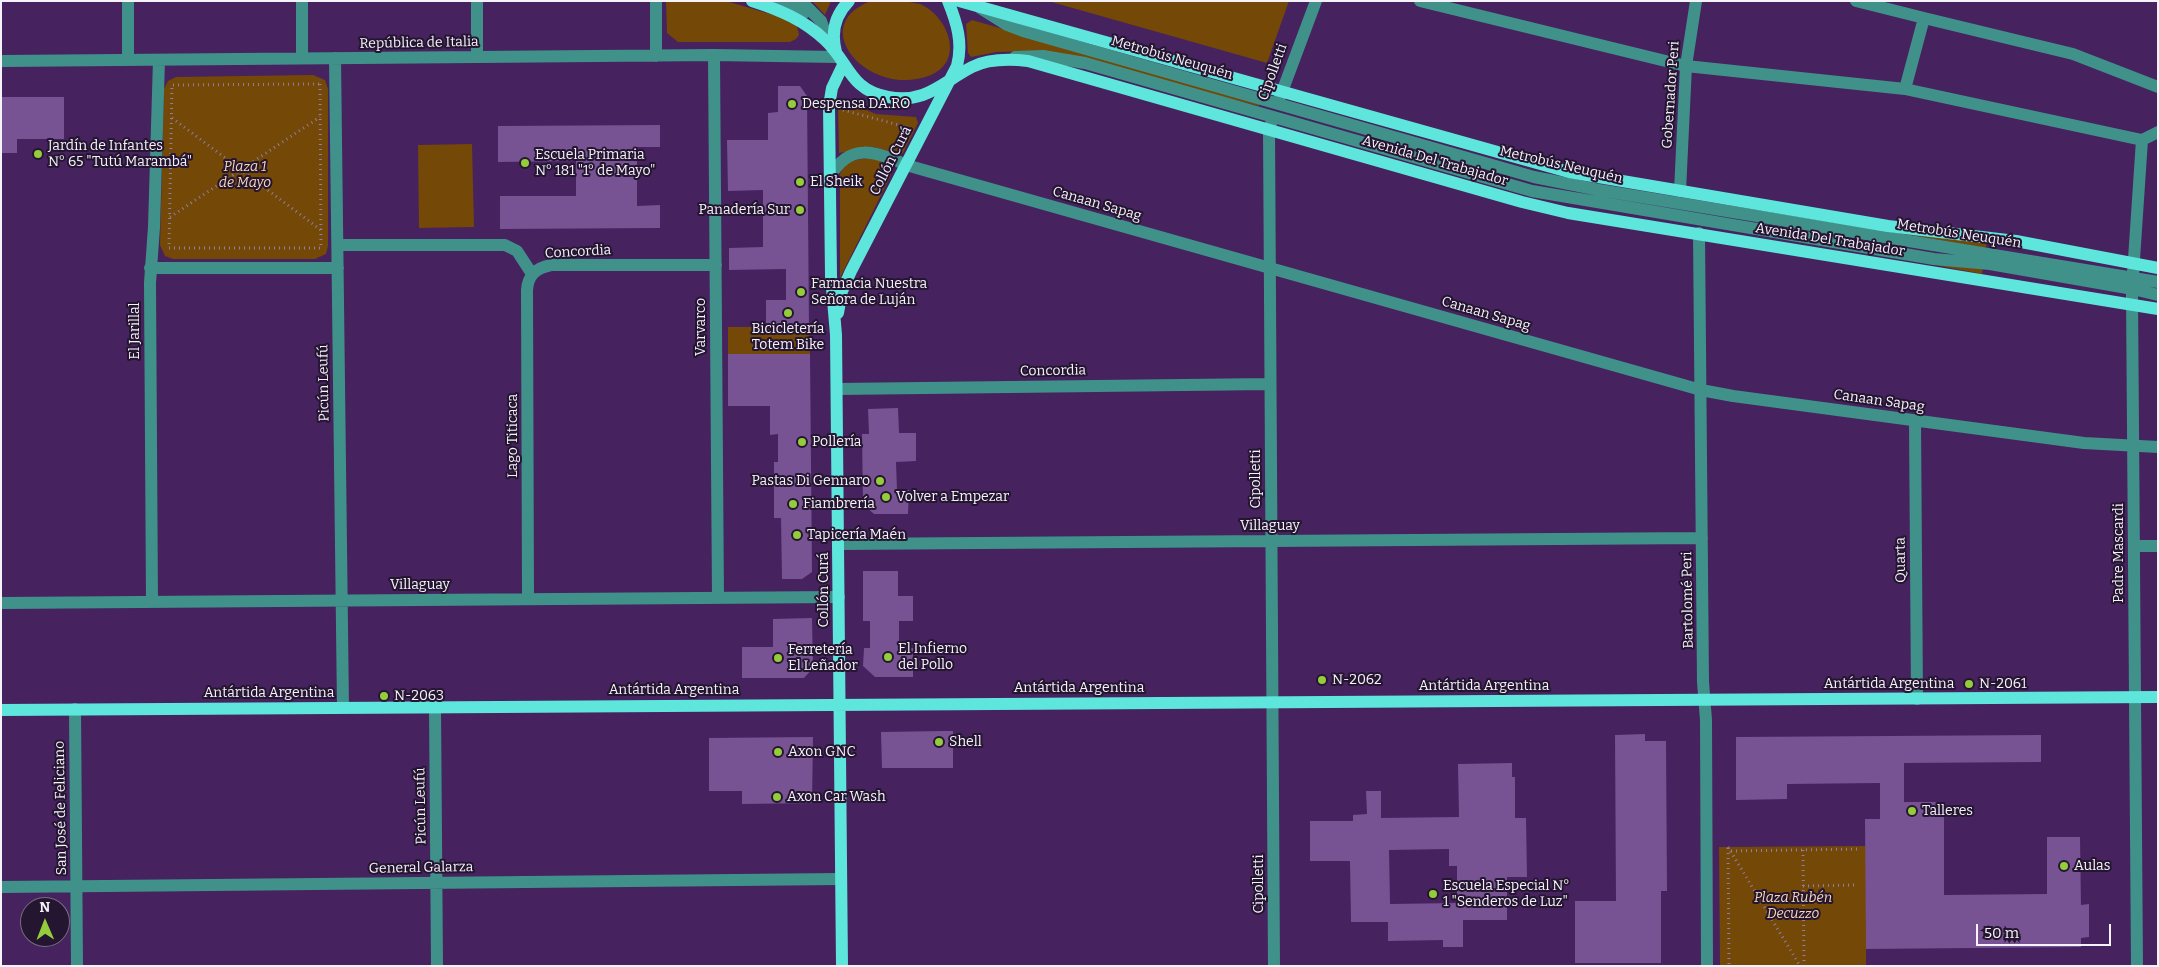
<!DOCTYPE html>
<html>
<head>
<meta charset="utf-8">
<style>
  body { margin:0 }
  #map { position:relative; width:2159px; height:967px; overflow:hidden; background:#46225f; font-family:Bitter,serif }
  canvas { display:block }
  .frame { position:absolute; inset:0; border:2px solid #f6f2fa; pointer-events:none }
  .north { position:absolute; left:20px; top:897px; width:50px; height:50px; box-sizing:border-box; background:#241530; border:1px solid #786d81; border-radius:50%; rotate:359deg; font-size:14px; font-weight:700; line-height:20px; text-align:center; color:#f6f2fa }
  .north::after { content:''; display:block; margin:auto; width:18px; height:22px; background:#94cc3c; clip-path:polygon(50% 0,100% 100%,50% 72%,0 100%) }
  .scale { position:absolute; left:1976px; top:924px; width:135px; height:22px; box-sizing:border-box; border:2px solid #f6f2fa; border-top:0; padding-left:6px; font-size:15px; line-height:18px; white-space:nowrap; color:#f6f2fa; -webkit-text-stroke:4px #241530; paint-order:stroke }
</style>
</head>
<body>
<div id="map">
<canvas width="2159" height="967"></canvas>
<div class="frame"></div>
<div class="north">N</div>
<div class="scale">50 m</div>
</div>
<script>
const ctx = document.querySelector('canvas').getContext('2d');
ctx.lineJoin = 'round';
function fill(path, color) { ctx.fillStyle = color; ctx.fill(path, 'evenodd'); }
function stroke(path, color, width, dash) { ctx.strokeStyle = color; ctx.lineWidth = width; ctx.lineCap = dash ? 'butt' : 'round'; ctx.setLineDash(dash || []); ctx.stroke(path); }
function label(font, color, halo, rows, align = 'center') {
  ctx.font = font + ' Bitter,serif'; ctx.lineWidth = 4; ctx.setLineDash([]); ctx.textBaseline = 'middle'; ctx.strokeStyle = halo; ctx.fillStyle = color; for (const [text, x, y, turn = 0] of rows) {
    ctx.save(); ctx.translate(x, y); ctx.rotate((+turn || 0) * Math.PI / 180); ctx.textAlign = isNaN(turn) ? turn : align; if (halo) ctx.strokeText(text, 0, 0); ctx.fillText(text, 0, 0); ctx.restore();
  }
}
const green = new Path2D(`
  M666 1H726L787 19 797 26 799 35 796 39 790 42H678L667 33Z
  M812 1H831L825 15Z
  M871 1C886 1 906 0 920 4 947 15 966 60 931 75 870 100 804 26 871 1Z
  M1048 1H1289L1267 63Z
  M972 20 1259 103V106L1035 51 997 52 971 57 968 53 966 24Z
  M313 75 325 80 328 89V246L326 254 315 259H173L165 256 160 245 164 89 168 81 176 77Z
  M842 100 876 114 916 117 918 123 903 153 899 155 874 147 839 153 838 106Z
  M472 144 474 227 419 228 418 145Z
  M871 158 888 163 891 175 840 278V174C844 160 859 159 871 158Z
  M1898 233 1987 241 1986 248Z
  M1919 262 1983 267 1982 274Z
  M728 327H809L810 354H728Z
  M1866 846V966H1720L1719 847Z`);
const building = new Path2D(`
  M778 86H800L807 96 809 327H766V300H786V269L729 270V248L763 247V190L728 191 727 140H768V113L778 112Z
  M1 97H64V139H17V153H1Z
  M660 125V147H637V206L660 205V228L500 229V196H576V161L498 162V126Z
  M728 354H810L812 572 802 579H782L781 518H774V462H778V434L770 435V406H728Z
  M898 408 899 433H916V461L896 462 897 490H909L908 514H874L863 504 862 434H869L868 409Z
  M863 571H898V596H913V621H899V648H913V677H875L863 666 864 648H870V621H863Z
  M812 618 813 668 804 678H742V647H773V619Z
  M944 731H953V768H882L881 732Z
  M1645 734V741H1666L1667 891H1661V963H1575V901H1616L1615 735Z
  M2041 735V762L1904 763V802H1944V895L2047 894V837H2080L2081 905 2089 904V937L2081 938V947L1866 949 1865 819H1880V783L1787 784V799L1736 800V737Z
  M813 737 812 803 742 804V791H709V738Z
  M1512 763V777H1515V818H1526L1527 877H1507V920H1463V947H1443V940L1388 941V922H1351L1350 861H1310V821H1353V815L1367 814 1366 791H1381V818L1459 817 1458 764ZM1449 849V866H1457V903L1390 904 1389 850Z`);
const path = new Path2D(`
  M320 84 321 248H169L172 85Z
  M843 110 910 128
  M172 118 321 230
  M170 217 320 117
  M1728 847 1800 966
  M1728 848 1729 966
  M1803 850 1804 966
  M1731 851 1860 849
  M1803 886 1855 885`);
const minor = new Path2D(`
  M128 1V60
  M656 1V56
  M780 1 804 13 792 1
  M801 1 821 21 828 42
  M1420 1 1686 66 1905 89 2142 140
  M1856 1 1924 18 1905 89
  M980 8 1007 25 1023 31 1534 177 1599 190 2158 282
  M1924 18 2073 54 2158 87
  M714 55 718 598
  M477 57V1
  M1015 57 1043 56 1085 63 1532 191 1934 259 1990 264 2133 289 2158 295
  M302 58V1
  M335 58 343 707
  M1 61 714 55 837 57
  M1279 100 1316 1
  M1272 121 1269 129 1274 966
  M2142 140 2158 132
  M830 177C849 142 876 151 906 165L1701 390 1733 396 2084 443 2158 447
  M1680 191 1686 66 1696 1
  M1699 233 1703 682 1706 720 1707 966
  M338 245H505L517 251 532 274
  M150 268H338
  M2133 274 2142 140
  M2132 294 2137 966
  M837 389 1270 384
  M1915 421 1917 699
  M838 544 1702 538
  M2134 546H2158
  M528 599 527 290C528 275 536 268 551 265H716
  M152 602 150 283 154 227 159 60
  M1 603 839 597
  M435 707 437 966
  M75 709 77 966
  M1 887 841 879`);
const major = new Path2D(`
  M752 1C780 10 804 20 825 40 849 62 849 90 888 97 926 104 941 83 972 67 988 59 1010 59 1028 61L1522 202 1568 213 2158 309
  M959 1 1569 172 1888 226 2016 241 2158 268
  M836 52C831 33 834 16 849 1
  M838 313 842 291 851 271 957 66C963 43 957 23 948 1
  M1 710 2158 697
  M842 966 836 335 831 276 829 106 832 88 843 65`);
const markers = [
  [792,104,5,"#94cc3c"],
  [38,154,5,"#94cc3c"],
  [525,163,5,"#94cc3c"],
  [800,182,5,"#94cc3c"],
  [800,210,5,"#94cc3c"],
  [801,292,5,"#94cc3c"],
  [788,313,5,"#94cc3c"],
  [802,442,5,"#94cc3c"],
  [880,481,5,"#94cc3c"],
  [886,497,5,"#94cc3c"],
  [793,504,5,"#94cc3c"],
  [797,535,5,"#94cc3c"],
  [888,657,5,"#94cc3c"],
  [778,658,5,"#94cc3c"],
  [1322,680,5,"#94cc3c"],
  [1969,684,5,"#94cc3c"],
  [384,696,5,"#94cc3c"],
  [939,742,5,"#94cc3c"],
  [778,752,5,"#94cc3c"],
  [777,797,5,"#94cc3c"],
  [1912,811,5,"#94cc3c"],
  [2064,866,5,"#94cc3c"],
  [1433,894,5,"#94cc3c"]
];
const streetNames = [
  ["República de Italia",419,43,-1],
  ["Metrobús Neuquén",1172,58,16],
  ["Cipolletti",1273,72,-70],
  ["Gobernador Peri",1671,95,-86],
  ["Collón Curá",891,161,-63],
  ["Avenida Del Trabajador",1435,161,16],
  ["Metrobús Neuquén",1561,165,13],
  ["Canaan Sapag",1097,204,16],
  ["Metrobús Neuquén",1959,234,9],
  ["Avenida Del Trabajador",1830,240,9],
  ["Concordia",578,252,-3],
  ["Canaan Sapag",1486,314,16],
  ["Varvarco",701,327,-90],
  ["El Jarillal",135,331,-90],
  ["Concordia",1053,371,-1],
  ["Picún Leufú",324,383,-91],
  ["Canaan Sapag",1879,401,8],
  ["Lago Titicaca",513,436,-90],
  ["Cipolletti",1256,479,-90],
  ["Villaguay",1270,526],
  ["Padre Mascardi",2119,553,-90],
  ["Quarta",1901,560,-91],
  ["Villaguay",420,585],
  ["Collón Curá",824,590,-90],
  ["Bartolomé Peri",1688,600,-91],
  ["Antártida Argentina",1889,684],
  ["Antártida Argentina",1484,686],
  ["Antártida Argentina",1079,688],
  ["Antártida Argentina",674,690],
  ["Antártida Argentina",269,693],
  ["Picún Leufú",421,806,-91],
  ["San José de Feliciano",61,808,-91],
  ["General Galarza",421,868,-1],
  ["Cipolletti",1259,884,-90]
];
const poiNames = [
  ["Despensa DA.RO",802,104],
  ["Jardín de Infantes",48,146],
  ["N° 65 \"Tutú Marambá\"",48,162],
  ["Escuela Primaria",535,155],
  ["N° 181 \"1° de Mayo\"",535,171],
  ["El Sheik",810,182],
  ["Panadería Sur",790,210,"right"],
  ["Farmacia Nuestra",811,284],
  ["Señora de Luján",811,300],
  ["Bicicletería",788,329,"center"],
  ["Totem Bike",788,345,"center"],
  ["Pollería",812,442],
  ["Pastas Di Gennaro",870,481,"right"],
  ["Volver a Empezar",896,497],
  ["Fiambrería",803,504],
  ["Tapicería Maén",807,535],
  ["El Infierno",898,649],
  ["del Pollo",898,665],
  ["Ferretería",788,650],
  ["El Leñador",788,666],
  ["N-2062",1332,680],
  ["N-2061",1979,684],
  ["N-2063",394,696],
  ["Shell",949,742],
  ["Axon GNC",788,752],
  ["Axon Car Wash",787,797],
  ["Talleres",1922,811],
  ["Aulas",2074,866],
  ["Escuela Especial N°",1443,886],
  ["1 \"Senderos de Luz\"",1443,902]
];
const parkNames = [
  ["Plaza 1",245,167],
  ["de Mayo",245,183],
  ["Plaza Rubén",1793,898],
  ["Decuzzo",1793,914]
];
fill(green, '#744806');
fill(building, '#775394');
stroke(path, '#937da3', 3, [1, 4]);
stroke(minor, '#41918b', 12);
stroke(major, '#5ee6dd', 12);
for (const [x, y, r, color] of markers) { const dot = new Path2D(); dot.arc(x, y, r, 0, 2 * Math.PI); ctx.fillStyle = color; ctx.fill(dot); stroke(dot, '#241530', 2); }
label('14px', '#f6f2fa', '#241530', streetNames);
label('14px', '#f6f2fa', '#241530', poiNames, 'left');
label('italic 14px', '#f6d6b3', '#241530', parkNames);
</script>
</body>
</html>
